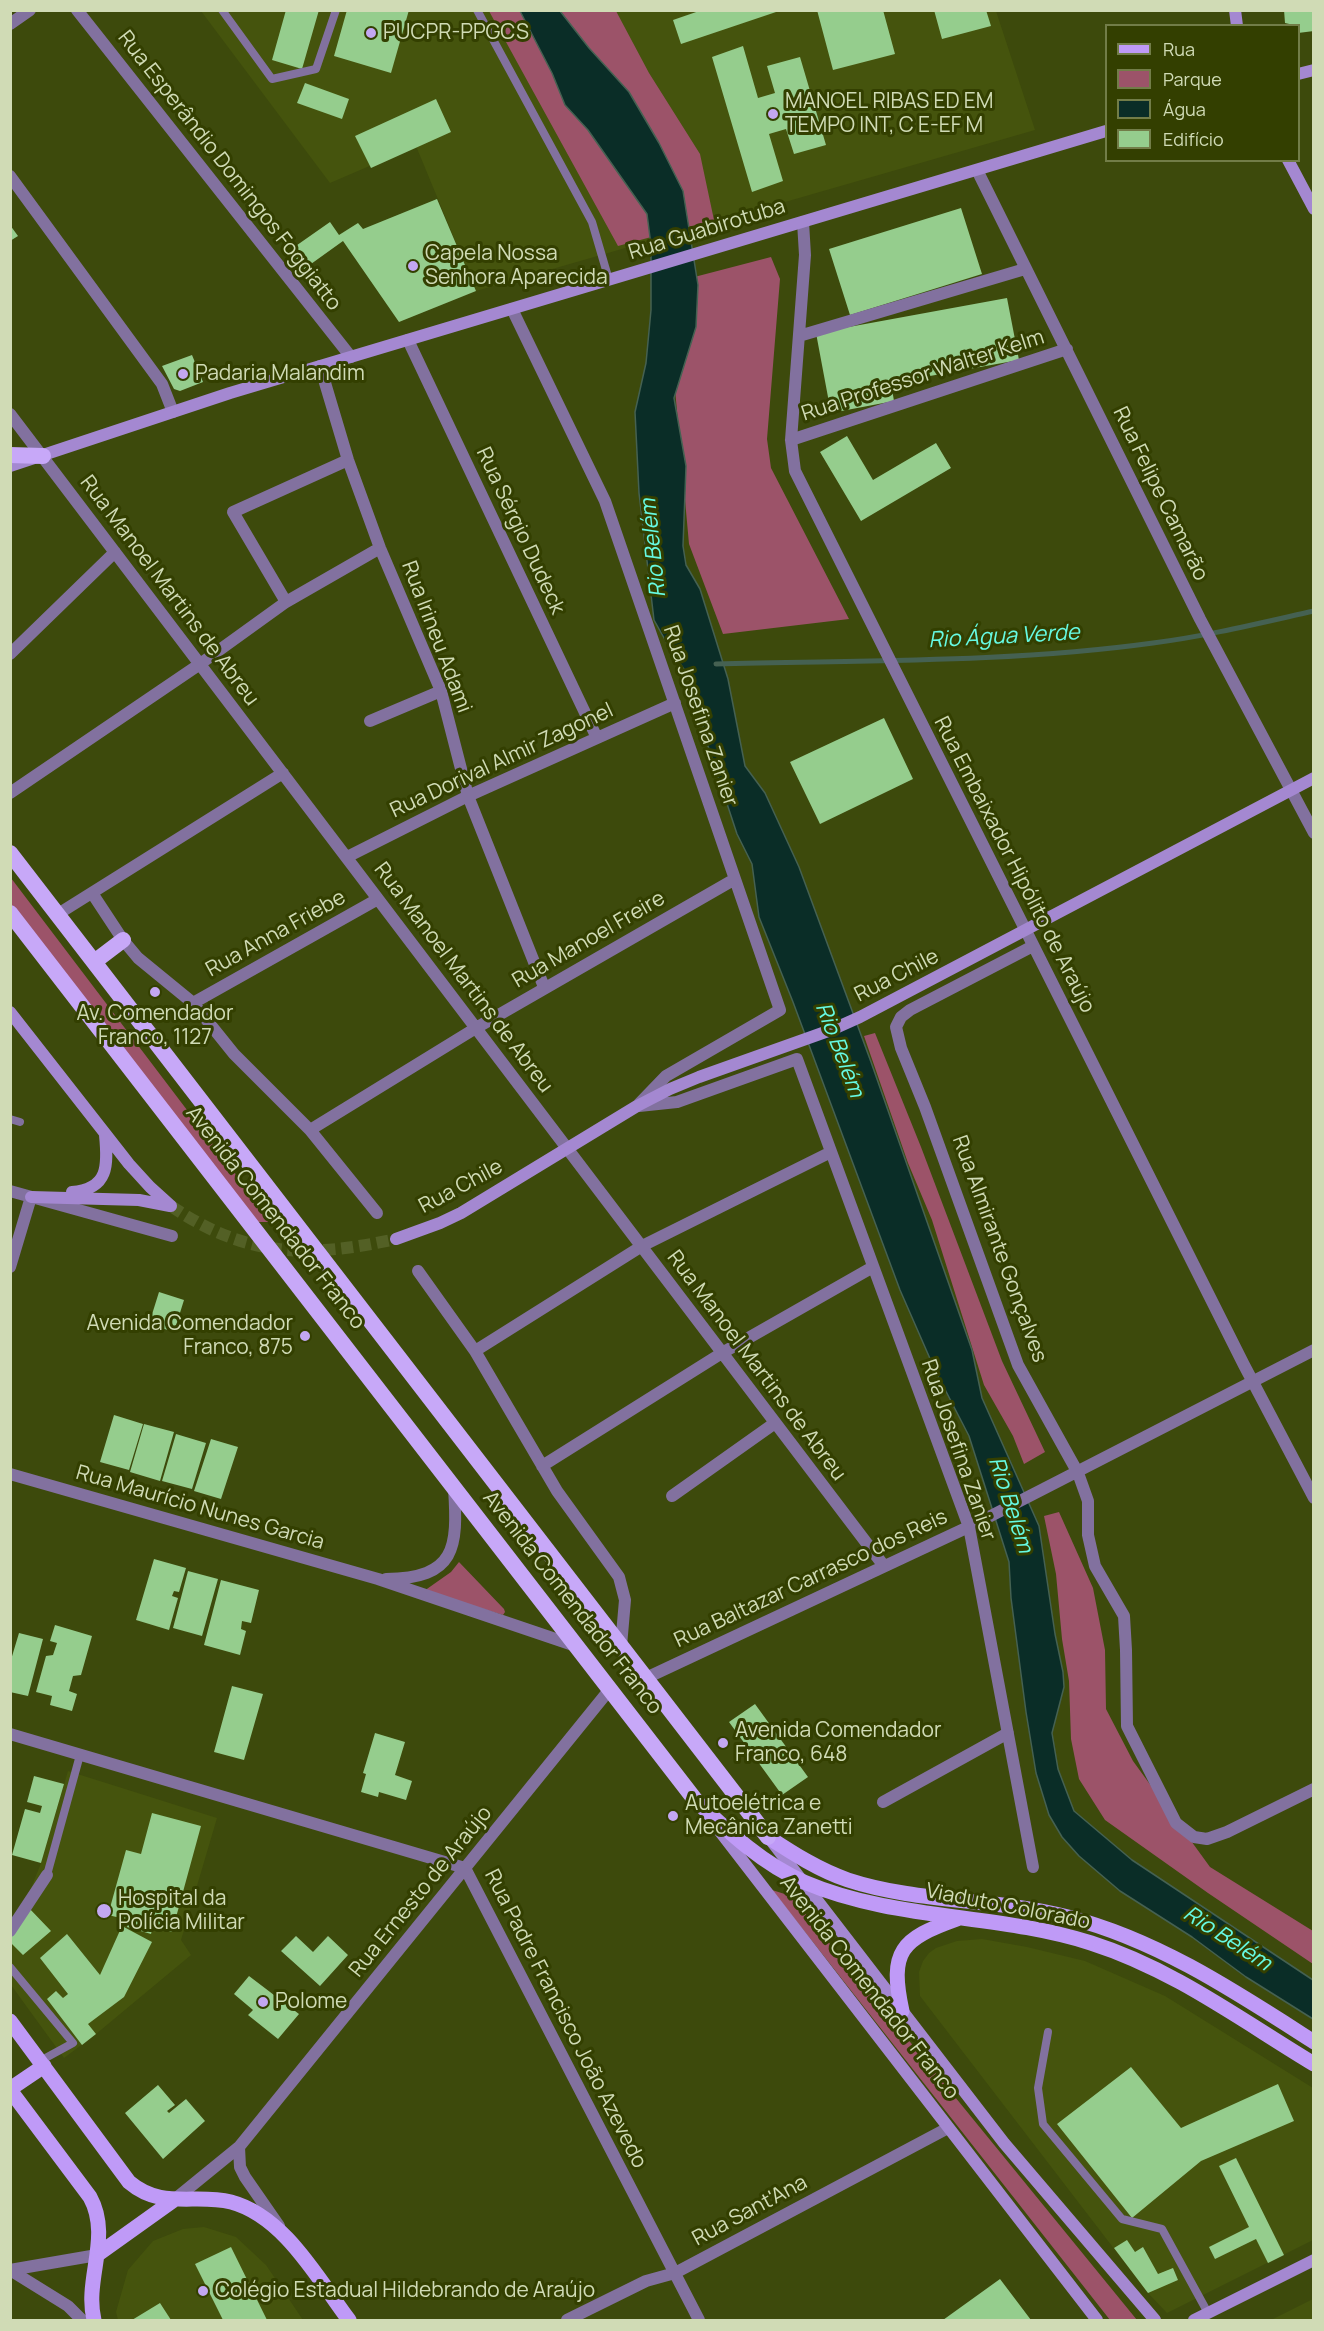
<!DOCTYPE html>
<html>
<head>
<meta charset="utf-8">
<style>
  body { margin:0 }
  #map { position:relative; width:1324px; height:2331px; overflow:hidden; background:#3d4a0c; font-family:Manrope,sans-serif }
  canvas { display:block }
  .frame { position:absolute; inset:0; border:12px solid #d0dbb5; pointer-events:none }
  .legend { position:absolute; left:1105px; top:24px; width:195px; height:138px; box-sizing:border-box; background:#333f00; border:2px solid #727d48; margin:0; padding:8px 10px; list-style:none; font-size:18px; color:#d0dbb5 }
  .legend li { display:flex; align-items:center; gap:12px; height:30px }
  .legend b { width:30px; border:2px solid #727d48 }
</style>
</head>
<body>
<div id="map">
<canvas width="1324" height="2331"></canvas>
<div class="frame"></div>
<ul class="legend">
<li><b style="height:8px;background:#bf9af7"></b>Rua</li>
<li><b style="height:16px;background:#9c5369"></b>Parque</li>
<li><b style="height:16px;background:#0a2d27"></b>Água</li>
<li><b style="height:16px;background:#95cd8d"></b>Edifício</li>
</ul>
</div>
<script>
const ctx = document.querySelector('canvas').getContext('2d');
ctx.lineJoin = 'round';
function fill(path, color) { ctx.fillStyle = color; ctx.fill(path, 'evenodd'); }
function stroke(path, color, width, dash) { ctx.strokeStyle = color; ctx.lineWidth = width; ctx.lineCap = dash ? 'butt' : 'round'; ctx.setLineDash(dash || []); ctx.stroke(path); }
function label(font, color, halo, rows, align = 'center') {
  ctx.font = font + ' Manrope,sans-serif'; ctx.lineWidth = 6; ctx.setLineDash([]); ctx.textBaseline = 'middle'; ctx.strokeStyle = halo; ctx.fillStyle = color; for (const [text, x, y, turn = 0] of rows) {
    ctx.save(); ctx.translate(x, y); ctx.rotate((+turn || 0) * Math.PI / 180); ctx.textAlign = isNaN(turn) ? turn : align; if (halo) ctx.strokeText(text, 0, 0); ctx.fillText(text, 0, 0); ctx.restore();
  }
}
const built = new Path2D(`
  M201 11H996L1035 130 476 291 416 146 330 183Z
  M68 1771 217 1818 181 1940 191 1955 96 2034 64 2058 11 1985V1921L26 1901 41 1863Z
  M982 1939 1027 1947 1085 1961 1165 1996 1313 2088V2240L1167 2313 1148 2293 920 1996 919 1972 923 1961 929 1953 936 1948 957 1941Z
  M204 2227 236 2237 266 2265 303 2320H118L116 2312 128 2270 153 2241 183 2229Z
  M1313 2299V2320H1271Z`);
const green = new Path2D(`
  M489 11H616L649 73 700 154 714 220 618 246Z
  M771 257 780 279 767 439 771 468 849 619 723 634 689 544 673 367 679 281Z
  M11 878 272 1222H253L11 905Z
  M875 1033 921 1147 1002 1361 1045 1452 1024 1464 1013 1436 984 1385 932 1220 908 1163 864 1036Z
  M1059 1512 1093 1588 1105 1650 1106 1709 1133 1761 1210 1867 1313 1931V1964L1208 1893 1105 1820 1079 1779 1071 1739 1069 1681 1062 1639 1056 1574 1044 1516Z
  M459 1562 504 1609 505 1612 503 1615 424 1591 451 1572Z
  M772 1890 791 1896 1137 2320H1110Z`);
const water = new Path2D(`
  M520 11H560L589 48 629 92 659 143 683 191 698 285 696 327 674 398 686 466 683 546 686 565 700 589 728 679 745 766 765 793 799 867 871 1062 972 1350 982 1398 1039 1526 1055 1634 1063 1672 1064 1687 1052 1733 1058 1769 1074 1811 1132 1860 1313 1980V2019L1246 1977 1192 1937 1120 1891 1079 1856 1062 1837 1049 1815 1036 1773 1026 1712 1011 1598 1009 1562 969 1436 935 1370 900 1290 793 1002 759 917 752 864 737 834 708 746 691 679 673 654 654 620 639 493 635 412 646 363 651 310V245L647 214 588 130 565 105 552 73Z`);
const stream = new Path2D(`
  M716 664C861 660 1008 663 1153 643 1207 636 1260 623 1314 611`);
const building = new Path2D(`
  M286 10H319L302 69 272 60Z
  M347 10H409L391 73 334 56Z
  M702 10H779V11L681 44 673 20Z
  M817 10H883L895 54 833 70Z
  M934 10H986L991 26 942 39Z
  M1284 10H1314V31L1298 33V26L1285 23Z
  M743 46 758 98 775 93 767 66 800 57 826 145 794 154 786 129 769 134 783 181 752 192 712 57Z
  M305 83 349 99 342 119 297 103Z
  M436 99 451 132 371 168 355 136Z
  M437 199 476 291 399 322 343 241 304 269 290 250 330 222 339 235 358 223 363 229Z
  M961 208 982 274 850 315 829 249Z
  M10 225 18 236 10 241Z
  M1007 298 1019 360 891 383 894 401 831 413 816 333Z
  M192 355 203 382 180 391 174 389 162 366Z
  M847 436 873 480 936 443 951 468 861 521 820 452Z
  M884 718 913 779 820 824 790 762Z
  M159 1292 184 1300 174 1332 149 1324Z
  M114 1415 143 1424 129 1470 100 1462Z
  M144 1424 174 1432 160 1481 130 1472Z
  M176 1434 206 1443 192 1489 162 1481Z
  M211 1439 238 1447 221 1499 194 1491Z
  M154 1559 186 1568 179 1592 174 1591 172 1596 178 1598 169 1630 136 1620Z
  M188 1571 218 1579 202 1636 173 1628Z
  M221 1580 259 1590 251 1623 242 1621 241 1629 246 1631 240 1655 204 1645Z
  M55 1625 92 1636 81 1675 73 1676 69 1691 77 1694 72 1711 50 1705 52 1696 36 1692 46 1656 53 1655 57 1643 50 1641Z
  M19 1633 43 1639 28 1696 10 1692V1663Z
  M232 1686 263 1694 244 1760 214 1752Z
  M755 1704 808 1777 782 1795 729 1722Z
  M375 1733 405 1742 395 1775 412 1781 406 1800 379 1792 378 1797 361 1792 366 1774 363 1773Z
  M34 1776 64 1784 41 1863 12 1855 25 1809 40 1813 42 1806 27 1802Z
  M152 1813 201 1826 172 1932 153 1926 151 1934 127 1927 129 1920 108 1915 126 1850 141 1854Z
  M28 1907 51 1931 23 1955 10 1942V1936Z
  M122 1926 152 1942 124 1997 88 2024 96 2034 82 2045 47 1999 56 1991 63 1998 68 1994 40 1958 67 1934 100 1975Z
  M296 1936 313 1952 328 1936 348 1955 320 1986 281 1951Z
  M249 1976 299 2014 278 2039 248 2015 253 2010 234 1994Z
  M1131 2067 1181 2128 1278 2084 1294 2121 1201 2161 1132 2218 1057 2124Z
  M158 2085 175 2105 167 2111 169 2113 186 2099 205 2121 163 2159 125 2113Z
  M1236 2158 1284 2255 1268 2263 1256 2239 1215 2259 1209 2247 1249 2227 1219 2166Z
  M1127 2240 1135 2252 1143 2247 1158 2274 1173 2268 1178 2280 1148 2293 1114 2248Z
  M231 2247 267 2320H223L195 2264Z
  M1000 2279 1031 2320H943Z
  M160 2303 171 2320H132Z`);
const secondaryTunnel = new Path2D(`
  M171 1206C247 1258 309 1258 396 1239`);
const service = new Path2D(`
  M222 10 272 79 316 69 336 10
  M477 10 592 222 609 280
  M10 1119 20 1122
  M47 1875 80 1755
  M10 1967 73 2043 40 2061
  M1048 2032 1038 2088 1043 2124 1122 2219 1162 2229 1208 2313`);
const minor = new Path2D(`
  M77 10 351 357
  M10 24 30 10
  M977 170 1200 619 1314 833
  M10 176 162 384 173 412
  M803 222 805 255 791 440 795 471 1244 1365 1314 1498
  M512 309 605 501 780 1010 666 1076 639 1104
  M799 336 1025 269
  M408 340 597 738
  M320 366 348 460 380 548 441 691 468 796 544 987
  M10 414 884 1566
  M791 440 1067 349
  M286 602 233 512 348 460
  M10 654 115 552
  M370 721 441 691
  M10 793 200 664 286 602 380 548
  M347 857 468 796 675 703
  M92 893 123 940 138 958 193 1003 234 1054 310 1130 377 1213
  M58 914 283 773
  M1033 946 910 1010 901 1017 896 1027 901 1048 925 1107 1018 1365 1078 1473 1088 1501V1535L1095 1566 1124 1616 1126 1650 1127 1726 1176 1823 1194 1837 1207 1839 1227 1832 1314 1789
  M193 1003 378 899
  M639 1106 677 1102 797 1059 969 1527 1033 1867
  M310 1130 476 1028 735 879
  M10 1191 172 1236
  M10 1267 31 1197
  M418 1271 475 1351 557 1491 619 1577 625 1600 621 1646
  M475 1351 642 1246 831 1152
  M542 1466 722 1353 873 1267
  M10 1474 378 1579 576 1646
  M672 1496 775 1423
  M386 1579C456 1578 458 1548 454 1488
  M646 1678 979 1522 1314 1350
  M10 1734 465 1868 699 2320
  M883 1802 1008 1733
  M10 1931 47 1875
  M239 2147 240 2167 245 2177 279 2226
  M174 2200 239 2147 610 1689
  M10 2270 68 2306 82 2320
  M10 2270 97 2255
  M567 2320 646 2281 675 2273 948 2128`);
const secondary = new Path2D(`
  M1235 10 1237 26
  M1298 74 1314 70
  M1288 160 1314 209
  M10 466 230 393 1106 131
  M10 1012 129 1164 150 1187 171 1206
  M72 1192C109 1189 108 1165 105 1135
  M31 1197 139 1200 170 1206
  M396 1239 440 1223 461 1213 637 1106 670 1089 699 1077 831 1030 860 1017 1314 778
  M715 1825 1097 2320
  M773 1843 1004 2143 1155 2320
  M1194 2320 1314 2260`);
const primary = new Path2D(`
  M696 1801C729 1832 761 1863 804 1882 895 1921 998 1913 1091 1943 1173 1969 1241 2020 1314 2064
  M768 1837C794 1854 819 1870 848 1880 918 1903 996 1898 1068 1917 1158 1940 1236 1992 1314 2042
  M902 2011C889 1951 901 1939 957 1919
  M10 2021 129 2182C162 2210 194 2193 231 2202 284 2216 318 2279 349 2320
  M10 2089 44 2066
  M10 2090 90 2197C112 2237 84 2279 94 2320
  M97 2255 174 2200`);
const trunk = new Path2D(`
  M10 455 43 456
  M10 853 768 1837
  M10 913 696 1801
  M94 962 123 940`);
const markers = [
  [371,33,6,"#c3a7f2"],
  [773,114,6,"#c3a7f2"],
  [413,266,6,"#c3a7f2"],
  [183,374,6,"#c3a7f2"],
  [155,992,6,"#c3a7f2"],
  [305,1336,6,"#c3a7f2"],
  [723,1743,6,"#c3a7f2"],
  [673,1816,6,"#c3a7f2"],
  [104,1911,8,"#c3a7f2"],
  [263,2002,6,"#c3a7f2"],
  [203,2291,6,"#c3a7f2"]
];
const poiNames = [
  ["PUCPR-PPGCS",383,33],
  ["MANOEL RIBAS ED EM",785,102],
  ["TEMPO INT, C E-EF M",785,126],
  ["Capela Nossa",425,254],
  ["Senhora Aparecida",425,278],
  ["Padaria Malandim",195,374],
  ["Av. Comendador",155,1014,"center"],
  ["Franco, 1127",155,1038,"center"],
  ["Avenida Comendador",293,1324,"right"],
  ["Franco, 875",293,1348,"right"],
  ["Avenida Comendador",735,1731],
  ["Franco, 648",735,1755],
  ["Autoelétrica e",685,1804],
  ["Mecânica Zanetti",685,1828],
  ["Hospital da",118,1899],
  ["Polícia Militar",118,1923],
  ["Polome",275,2002],
  ["Colégio Estadual Hildebrando de Araújo",215,2291]
];
const streetNames = [
  ["Rua Esperândio Domingos Foggiatto",229,171,52],
  ["Rua Guabirotuba",707,230,-17],
  ["Rua Professor Walter Kelm",923,376,-18],
  ["Rua Felipe Camarão",1160,494,64],
  ["Rua Sérgio Dudeck",520,531,65],
  ["Rua Manoel Martins de Abreu",169,591,53],
  ["Rua Irineu Adami",436,637,69],
  ["Rua Josefina Zanier",700,716,71],
  ["Rua Dorival Almir Zagonel",502,761,-25],
  ["Rua Embaixador Hipólito de Araújo",1014,865,63],
  ["Rua Anna Friebe",276,934,-29],
  ["Rua Manoel Freire",589,940,-30],
  ["Rua Chile",897,976,-27],
  ["Rua Manoel Martins de Abreu",463,978,53],
  ["Rua Chile",461,1187,-28],
  ["Avenida Comendador Franco",275,1218,52],
  ["Rua Almirante Gonçalves",999,1249,70],
  ["Rua Manoel Martins de Abreu",756,1366,53],
  ["Rua Josefina Zanier",958,1450,71],
  ["Rua Maurício Nunes Garcia",200,1508,16],
  ["Rua Baltazar Carrasco dos Reis",811,1579,-25],
  ["Avenida Comendador Franco",572,1603,52],
  ["Rua Ernesto de Araújo",421,1892,-51],
  ["Viaduto Colorado",1008,1907,11],
  ["Avenida Comendador Franco",869,1988,52],
  ["Rua Padre Francisco João Azevedo",565,2019,63],
  ["Rua Sant'Ana",750,2211,-28]
];
const waterNames = [
  ["Rio Belém",654,548,-96],
  ["Rio Água Verde",1004,637,-3],
  ["Rio Belém",839,1050,69],
  ["Rio Belém",1010,1505,72],
  ["Rio Belém",1227,1939,33]
];
fill(built, '#45540d');
fill(green, '#9c5369');
fill(water, '#0a2d27');
stroke(water, '#456152', 1.5);
stroke(stream, '#456152', 5);
fill(building, '#95cd8d');
stroke(secondaryTunnel, '#536025', 12, [12, 6]);
stroke(service, '#82719f', 8);
stroke(minor, '#82719f', 12);
stroke(secondary, '#a488d1', 12);
stroke(primary, '#bf9af7', 15);
stroke(trunk, '#c7a8f8', 16);
for (const [x, y, r, color] of markers) { const dot = new Path2D(); dot.arc(x, y, r, 0, 2 * Math.PI); ctx.fillStyle = color; ctx.fill(dot); stroke(dot, '#333f00', 2); }
label('21px', '#d0dbb5', '#333f00', poiNames, 'left');
label('21px', '#d0dbb5', '#333f00', streetNames);
label('italic 22px', '#66fae3', '#333f00', waterNames);
</script>
</body>
</html>
